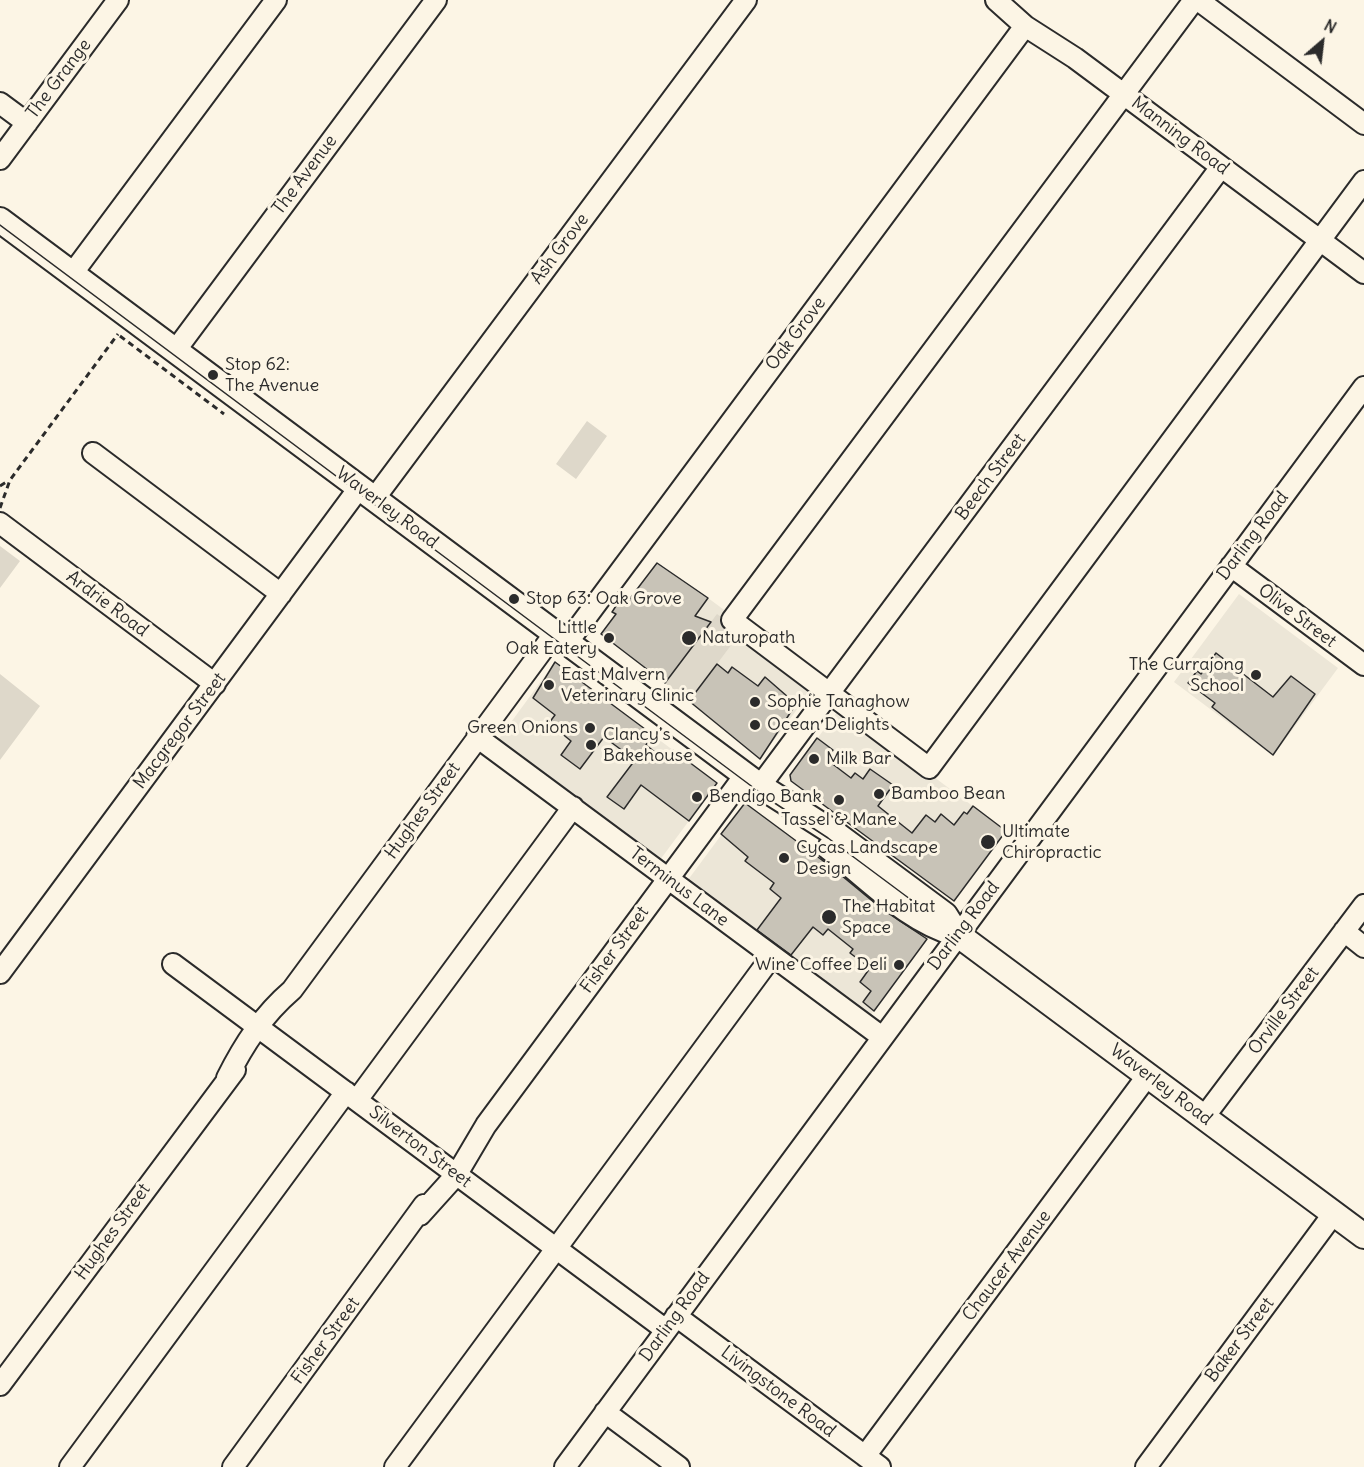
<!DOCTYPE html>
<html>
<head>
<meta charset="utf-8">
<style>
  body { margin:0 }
  #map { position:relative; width:1364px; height:1467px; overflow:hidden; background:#fcf5e5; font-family:Delius,sans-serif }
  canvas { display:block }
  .north { position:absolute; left:1292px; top:12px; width:60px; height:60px; -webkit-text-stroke:4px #fcf5e5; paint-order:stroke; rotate:28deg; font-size:16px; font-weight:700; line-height:24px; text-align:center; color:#2b2b2b }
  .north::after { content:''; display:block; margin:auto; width:21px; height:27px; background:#2b2b2b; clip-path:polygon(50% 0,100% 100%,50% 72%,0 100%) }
</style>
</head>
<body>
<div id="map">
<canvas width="1364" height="1467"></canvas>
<div class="north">N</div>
</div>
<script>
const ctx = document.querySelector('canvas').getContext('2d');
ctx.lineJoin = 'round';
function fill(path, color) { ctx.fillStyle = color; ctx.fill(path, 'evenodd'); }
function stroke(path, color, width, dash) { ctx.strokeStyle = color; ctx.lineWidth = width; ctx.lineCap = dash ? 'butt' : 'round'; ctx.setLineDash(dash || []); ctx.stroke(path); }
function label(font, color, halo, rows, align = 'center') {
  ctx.font = font + ' Delius,sans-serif'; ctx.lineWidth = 6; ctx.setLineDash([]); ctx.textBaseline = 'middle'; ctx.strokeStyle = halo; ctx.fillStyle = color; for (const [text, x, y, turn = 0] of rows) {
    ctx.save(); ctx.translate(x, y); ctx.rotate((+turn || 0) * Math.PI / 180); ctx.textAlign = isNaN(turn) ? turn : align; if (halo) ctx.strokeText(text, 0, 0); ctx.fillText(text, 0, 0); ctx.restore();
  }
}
const built = new Path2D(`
  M1239 594 1338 668 1273 756 1174 682Z
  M708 598 819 680 760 759 736 737 601 634 616 614 668 653Z
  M555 662 717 783 651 872 490 751Z
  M846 700 934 777 1006 831 954 901 791 781 790 775Z
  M745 803 927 939 862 1027 679 892Z`);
const green = new Path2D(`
  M587 421 607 436 576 479 556 464Z
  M0 546 20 561 0 588Z
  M717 614 741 632 689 701 665 683Z
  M0 674 40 706 0 760Z`);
const building = new Path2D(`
  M657 563 708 598 695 616 711 622 665 683 601 634 616 614 612 612 622 597 628 601Z
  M1216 653 1273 697 1291 676 1315 694 1273 755 1212 707 1215 703 1188 683 1197 671 1201 674Z
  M555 662 653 735 646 745 665 760 673 750 717 783 689 821 641 785 624 809 607 797 635 760 604 737 580 769 561 755 571 741 549 723 555 715 533 698Z
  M717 664 728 673 732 667 758 686 765 677 796 704 760 759 689 701Z
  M817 738 833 750 826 759 851 778 855 773 863 779 870 769 893 785 878 806 912 833 926 815 935 822 941 814 954 825 964 812 967 814 973 806 1006 831 954 901 791 781 790 775Z
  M745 803 830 866 882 909 927 939 874 1011 863 1002 871 991 860 982 870 968 850 953 853 949 828 929 823 935 813 927 791 955 757 930 781 898 770 889 774 883 745 861 748 857 721 834Z`);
const path = new Path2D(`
  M120 336 224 414
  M0 486 8 481
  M0 508 10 480 118 334`);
const minor = new Path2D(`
  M996 0 1025 26 1075 58 1364 273
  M1194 0 732 620 929 768 1364 181
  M1198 0 1364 124
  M0 103 27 123
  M0 159 118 0
  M72 274 276 0
  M175 351 436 0
  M93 453 281 594
  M374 499 746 0
  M0 523 215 684
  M1231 566 1364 665
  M567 643 1025 26
  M477 737 882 1037
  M760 786 1221 167
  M1344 931 1364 947
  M173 964 666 1330
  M0 973 359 488
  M227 1078C244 1044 263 1015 292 990L555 633
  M357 1100 573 807
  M1204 1117 1364 905
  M420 1215 457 1174 486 1125 745 775
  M676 1316 880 1467
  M0 1385 235 1070
  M605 1412 679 1467
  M865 1456 1148 1075
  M70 1467 346 1092
  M233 1467 424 1205
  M395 1467 772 956
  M565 1467 1364 387
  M1146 1467 1334 1213`);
const major = new Path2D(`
  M0 220 760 786 837 835 910 889 945 915 957 934 1364 1236
  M830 848C871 879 907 920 957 934`);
const tram = new Path2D(`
  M0 225 770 800 828 838 918 905`);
const markers = [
  [213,375,6,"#2b2b2b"],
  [514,599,6,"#2b2b2b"],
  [609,638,6,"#2b2b2b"],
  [689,638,8,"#2b2b2b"],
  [1256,675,6,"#2b2b2b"],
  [549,685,6,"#2b2b2b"],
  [755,702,6,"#2b2b2b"],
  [755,725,6,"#2b2b2b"],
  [590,728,6,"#2b2b2b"],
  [591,745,6,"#2b2b2b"],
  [814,759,6,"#2b2b2b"],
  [879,794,6,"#2b2b2b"],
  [697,797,6,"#2b2b2b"],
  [839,800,6,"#2b2b2b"],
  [988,842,8,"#2b2b2b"],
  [784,858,6,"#2b2b2b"],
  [829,917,8,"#2b2b2b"],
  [899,965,6,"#2b2b2b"]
];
const streetNames = [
  ["The Grange",59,79,-53],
  ["Manning Road",1180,136,37],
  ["The Avenue",305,175,-53],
  ["Ash Grove",560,249,-53],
  ["Oak Grove",796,334,-53],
  ["Beech Street",991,477,-53],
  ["Waverley Road",387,508,37],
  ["Darling Road",1253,536,-53],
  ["Ardrie Road",107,604,37],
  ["Olive Street",1297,616,37],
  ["Macgregor Street",180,731,-53],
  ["Hughes Street",423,811,-54],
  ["Terminus Lane",679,887,37],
  ["Darling Road",964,926,-53],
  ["Fisher Street",615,950,-54],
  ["Orville Street",1284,1011,-53],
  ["Waverley Road",1161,1085,37],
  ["Silverton Street",420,1147,37],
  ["Hughes Street",113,1232,-54],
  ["Chaucer Avenue",1007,1266,-53],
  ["Darling Road",675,1317,-54],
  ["Baker Street",1240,1340,-53],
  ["Fisher Street",326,1341,-54],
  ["Livingstone Road",778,1392,37]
];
const poiNames = [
  ["Stop 62:",225,365],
  ["The Avenue",225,386],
  ["Stop 63: Oak Grove",526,599],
  ["Little",597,628,"right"],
  ["Oak Eatery",597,649,"right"],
  ["Naturopath",702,638],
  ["The Currajong",1244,665,"right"],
  ["School",1244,686,"right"],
  ["East Malvern",561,675],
  ["Veterinary Clinic",561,696],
  ["Sophie Tanaghow",767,702],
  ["Ocean Delights",767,725],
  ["Green Onions",578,728,"right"],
  ["Clancy's",603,735],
  ["Bakehouse",603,756],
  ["Milk Bar",826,759],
  ["Bamboo Bean",891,794],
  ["Bendigo Bank",709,797],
  ["Tassel & Mane",839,820,"center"],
  ["Ultimate",1002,832],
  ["Chiropractic",1002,853],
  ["Cycas Landscape",796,848],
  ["Design",796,869],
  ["The Habitat",842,907],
  ["Space",842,928],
  ["Wine Coffee Deli",887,965,"right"]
];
fill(built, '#ece6d7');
fill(green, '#ded8ca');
fill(building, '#c8c3b7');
stroke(building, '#2b2b2b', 1.5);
stroke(minor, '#2b2b2b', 24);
stroke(major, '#2b2b2b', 28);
stroke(path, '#2b2b2b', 3, [6, 4.5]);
stroke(minor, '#fcf5e5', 20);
stroke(major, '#fcf5e5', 24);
stroke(tram, '#2b2b2b', 1.5);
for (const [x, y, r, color] of markers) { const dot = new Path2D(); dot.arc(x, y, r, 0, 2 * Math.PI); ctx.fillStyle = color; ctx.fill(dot); stroke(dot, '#fcf5e5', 2); }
label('18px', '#2b2b2b', '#fcf5e5', streetNames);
label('18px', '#2b2b2b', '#fcf5e5', poiNames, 'left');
</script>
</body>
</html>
